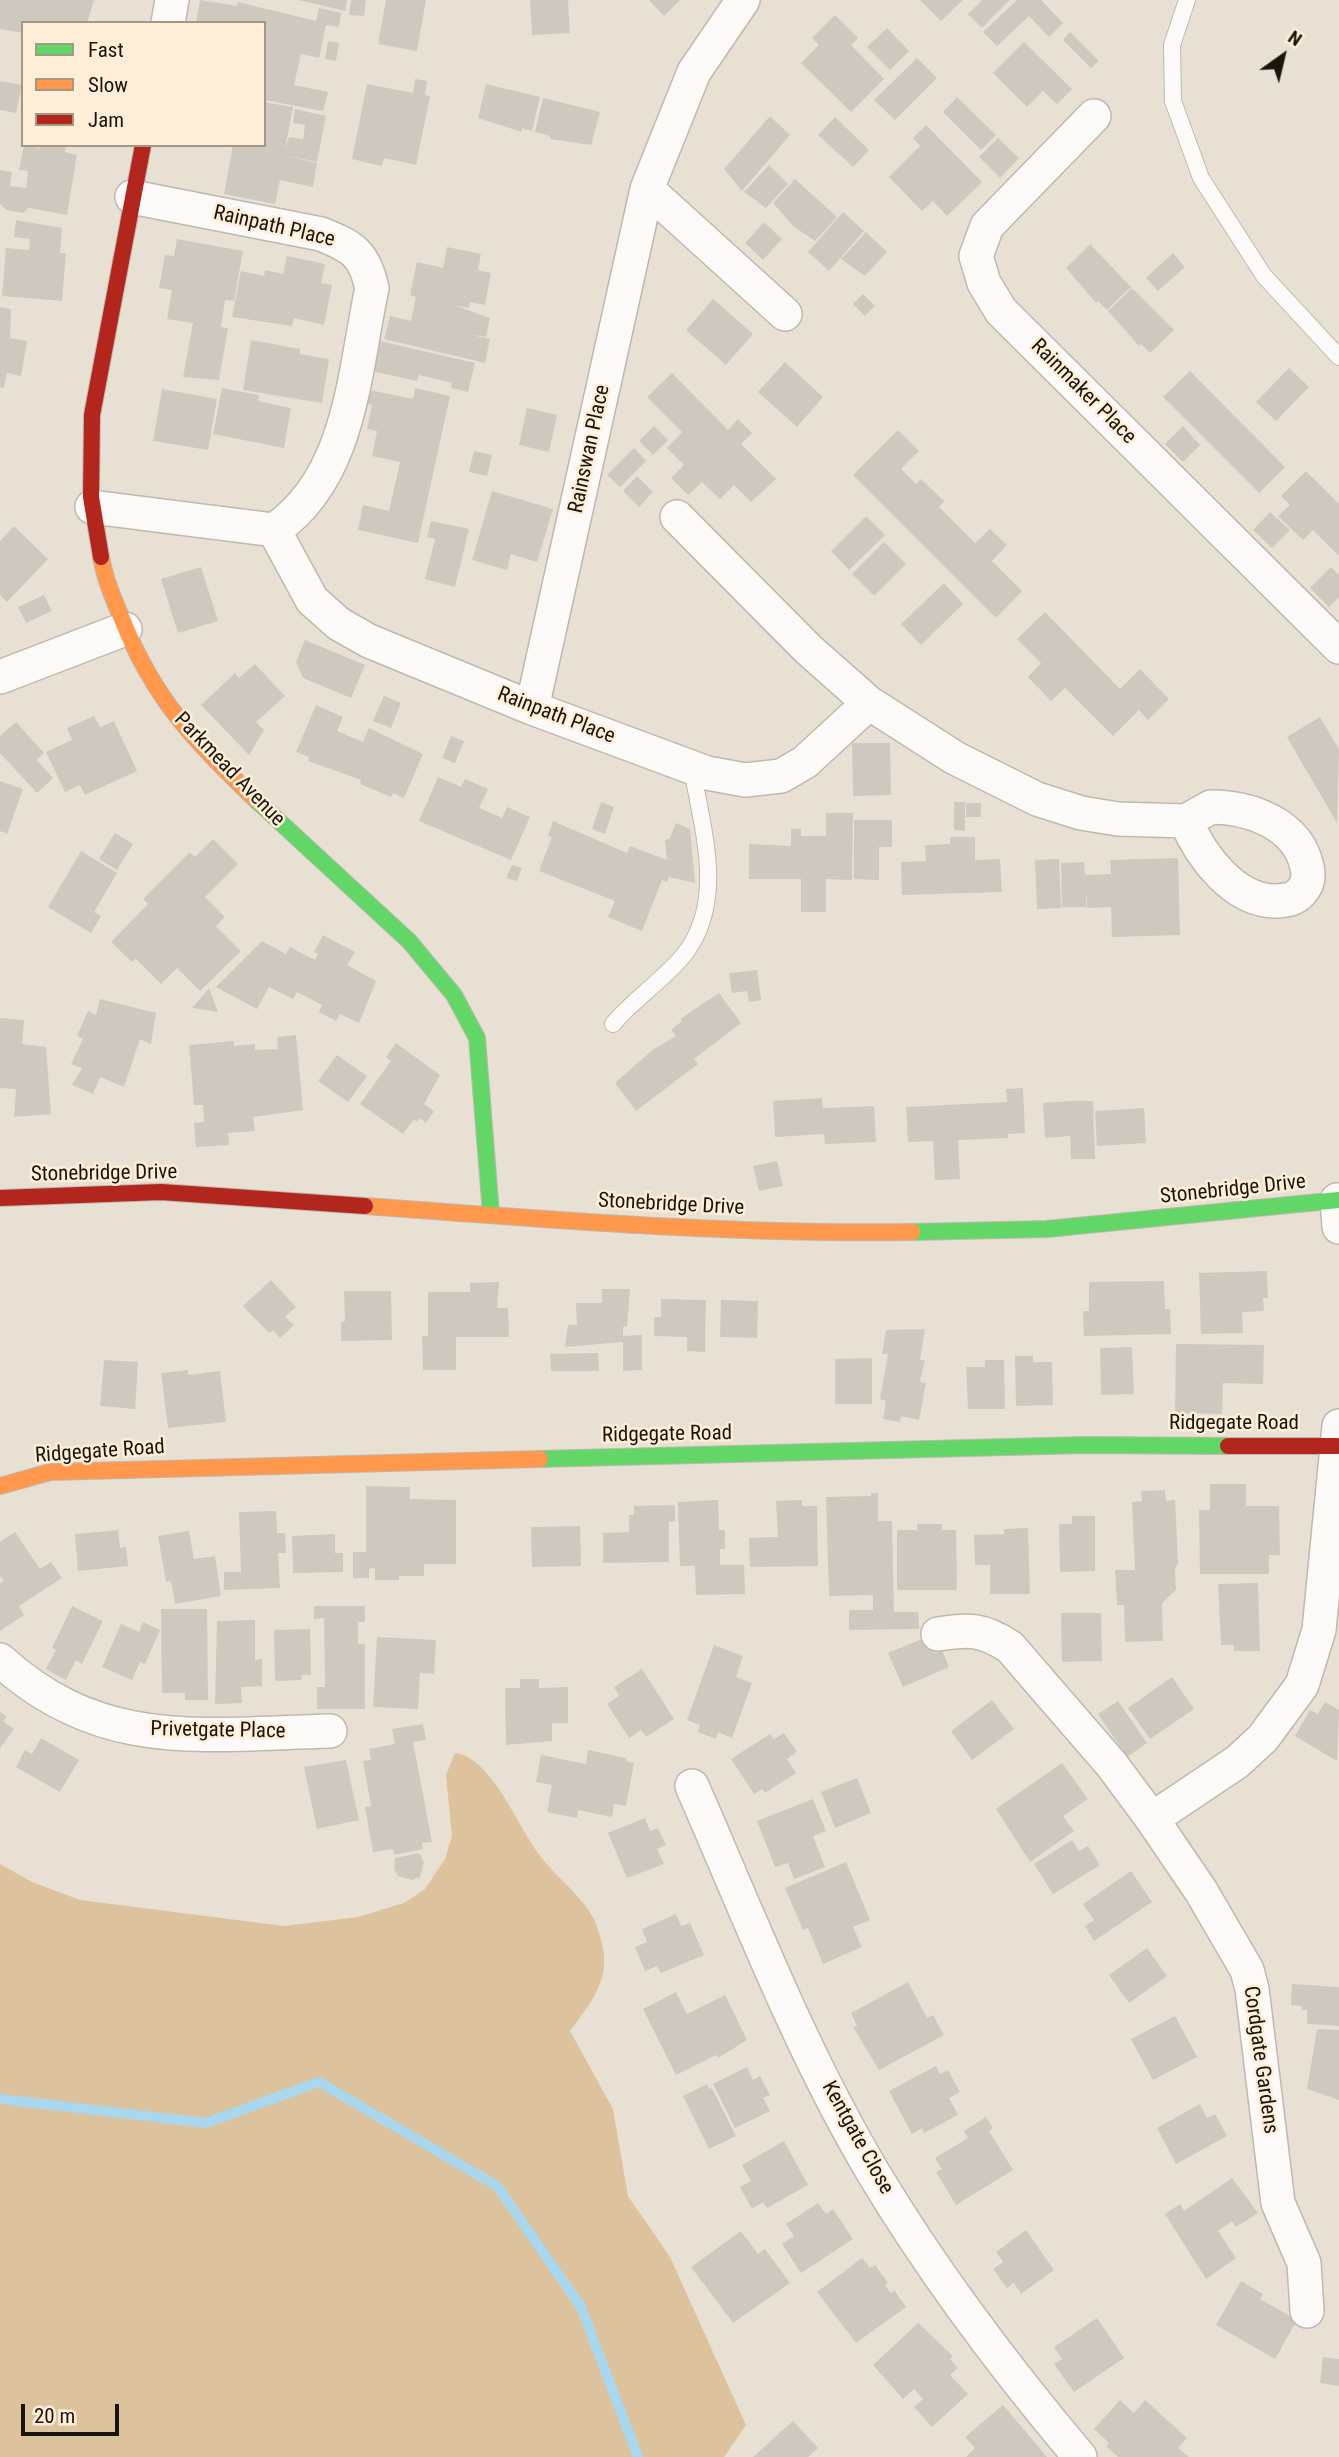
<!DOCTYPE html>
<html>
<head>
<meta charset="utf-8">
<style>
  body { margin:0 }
  #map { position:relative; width:1339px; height:2457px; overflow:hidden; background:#e8e0d3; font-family:"Roboto Condensed",sans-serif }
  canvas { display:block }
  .legend { position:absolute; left:21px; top:21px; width:245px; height:126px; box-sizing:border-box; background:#feeed7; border:2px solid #a39786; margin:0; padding:9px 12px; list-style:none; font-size:21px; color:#1a150d }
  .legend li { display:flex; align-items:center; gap:14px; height:35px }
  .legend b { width:35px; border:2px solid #a39786 }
  .north { position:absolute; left:1248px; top:21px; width:70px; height:70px; -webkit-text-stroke:5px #feeed7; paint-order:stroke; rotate:34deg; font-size:19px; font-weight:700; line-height:28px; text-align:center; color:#1a150d }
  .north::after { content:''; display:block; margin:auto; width:24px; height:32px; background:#1a150d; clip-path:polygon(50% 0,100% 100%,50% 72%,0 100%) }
  .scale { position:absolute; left:21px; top:2404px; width:98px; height:32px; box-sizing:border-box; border:4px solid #1a150d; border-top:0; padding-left:9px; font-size:21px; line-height:24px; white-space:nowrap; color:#1a150d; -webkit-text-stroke:5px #feeed7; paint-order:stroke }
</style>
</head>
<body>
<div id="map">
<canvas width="1339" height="2457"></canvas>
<ul class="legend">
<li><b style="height:9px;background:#63d668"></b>Fast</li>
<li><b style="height:9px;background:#ff974d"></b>Slow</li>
<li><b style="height:9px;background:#b3261e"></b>Jam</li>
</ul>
<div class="north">N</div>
<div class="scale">20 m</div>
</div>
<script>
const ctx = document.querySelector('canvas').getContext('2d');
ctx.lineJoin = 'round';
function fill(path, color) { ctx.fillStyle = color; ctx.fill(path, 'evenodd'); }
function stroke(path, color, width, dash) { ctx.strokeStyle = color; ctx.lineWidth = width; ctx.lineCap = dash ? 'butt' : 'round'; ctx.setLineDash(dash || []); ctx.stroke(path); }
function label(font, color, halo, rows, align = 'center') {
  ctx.font = font + ' "Roboto Condensed",sans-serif'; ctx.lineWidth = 5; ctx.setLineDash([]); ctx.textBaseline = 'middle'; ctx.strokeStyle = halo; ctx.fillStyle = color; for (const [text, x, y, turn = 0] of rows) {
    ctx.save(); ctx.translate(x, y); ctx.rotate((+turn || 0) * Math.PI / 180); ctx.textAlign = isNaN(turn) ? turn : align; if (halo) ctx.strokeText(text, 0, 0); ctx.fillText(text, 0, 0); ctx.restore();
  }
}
const green = new Path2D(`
  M455 1753C490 1756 518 1826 538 1853 554 1876 581 1894 594 1919 598 1928 603 1945 604 1955 606 1987 588 2006 570 2031L613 2109 628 2196 670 2257 746 2425 724 2457H0V1864L32 1882 80 1900 284 1926 358 1917 404 1903 425 1889 445 1859 452 1836 446 1775Z`);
const stream = new Path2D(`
  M0 2099 206 2123 319 2082 497 2186 581 2307 638 2457`);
const building = new Path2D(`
  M0 0H94L87 23 27 22 23 23V33L0 29Z
  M200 0 237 6 238 2 316 21 319 8 341 13 339 27 326 25 319 58 301 54 294 85 328 92 323 111 264 100V23H196Z
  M298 0H347L345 11Z
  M351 0H366L364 16 349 15Z
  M386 0H426L417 51 378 44Z
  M530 0H568L570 33 532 35Z
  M649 0H680L664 16Z
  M920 0H963L941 21Z
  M982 0H1010L982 28 968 14Z
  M1017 0H1041L1063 23 1049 37 1029 16 997 46 983 32Z
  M835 15 858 38 851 45 884 79 851 112 801 63 819 45 812 38Z
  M887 28 909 51 890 70 867 47Z
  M1070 32 1099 61 1091 68 1063 40Z
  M328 41 339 43 336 61 325 59Z
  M1024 42 1072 89 1057 104 1043 91 1027 107 993 73Z
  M917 58 937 78 895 120 874 100Z
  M415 79 427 81 425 95 430 96 416 165 384 158 382 166 352 159 367 84 413 93Z
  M0 81 22 85 16 113 0 110Z
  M486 84 540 97 532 131 522 128V132L478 118Z
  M957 97 996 135 981 150 943 112Z
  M543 98 600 112 591 145 550 139V136L535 132Z
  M264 102 293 107 285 149 289 137 303 139 305 125 293 123 295 109 326 116 317 162 284 155 317 163 313 187 280 180 275 204 224 194 233 145H264Z
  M770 116 790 135 742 191 724 169Z
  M835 117 869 150 853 167 818 135Z
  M926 125 982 182 947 216 933 201 922 211 889 177 920 146 913 138Z
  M998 138 1019 158 1000 178 979 157Z
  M24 145 41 148V145H66L65 152 77 155 67 215 29 208 23 213 7 210 0 204V170L12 172 10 186 26 188 28 171 19 170Z
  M769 165 788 184 766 208 744 192Z
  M795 179 837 217 815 241 793 226 773 203Z
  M843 212 864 231 829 271 808 252Z
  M16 220 62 228 60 253H66L62 301 2 296 6 248 29 250 30 239 14 237Z
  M764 222 782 239 763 260 745 243Z
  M866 232 887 252 865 276 841 259Z
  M177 239 243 251 234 301 225 300 221 327 228 328 219 380 183 377 193 323 167 319 172 290 159 288 165 255 174 256Z
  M1090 244 1131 287 1107 310 1098 301 1096 303 1066 268Z
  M447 247 481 254 478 270 491 273 485 305 470 302 469 308 454 305 490 318 486 337 467 334 490 339 485 363 384 339 390 316 411 321 416 297 410 295 417 262 443 268Z
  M1173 253 1185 267 1158 291 1146 278Z
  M287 256 325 264 321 283 332 285 324 325 294 318 292 326 232 317 241 271 264 276 265 270 283 274Z
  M1132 288 1174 330 1150 353 1141 344 1139 346 1108 311Z
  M863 294 875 306 865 316 853 304Z
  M713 299 753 334 726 365 686 330Z
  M0 307 11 309 10 338 27 341 21 376 7 373 4 388 0 387Z
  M251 340 300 349V354L329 359 322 403 243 390Z
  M375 340 475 363 468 392 451 388 452 383 419 375 417 381 368 370Z
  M785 362 823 397 797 427 758 392Z
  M1289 368 1309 387 1276 421 1256 402Z
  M1190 371 1285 467 1259 493 1163 397Z
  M672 373 728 430 738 419 752 433 741 444 776 479 751 502 734 485 720 499 702 482 688 495 671 478 684 465 667 448 682 432 647 397Z
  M222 388 259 395 258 401 291 408 284 448 213 434Z
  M415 388 450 396 418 543 358 530 363 505 389 511 400 462 372 456 377 431 367 429 372 405 362 402 365 389 413 399Z
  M162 389 217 399 208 450 153 441Z
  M527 408 557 415 549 452 519 445Z
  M654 426 668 440 653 455 639 441Z
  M1183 426 1200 445 1183 462 1165 444Z
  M898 430 919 451 901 469 916 484 921 479 944 501 939 507 975 543 990 529 1007 545 992 561 1022 591 996 618 853 475Z
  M634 448 646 461 620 487 607 475Z
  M474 451 492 455 487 476 469 472Z
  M1306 471 1339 504V556L1313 530 1303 540 1278 516 1290 505 1281 496Z
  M637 476 653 492 639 507 623 491Z
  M492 491 553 509 537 562 511 554 507 570 472 560Z
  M1270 512 1290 530 1272 548 1253 530Z
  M866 516 885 535 849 570 831 551Z
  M431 521 469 529 455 587 425 579 435 539 427 537Z
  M14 526 48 559 7 602 0 595V541Z
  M884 542 906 564 874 596 852 574Z
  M201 567 218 621 178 633 161 579Z
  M1331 567 1339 575V597L1329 607 1310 588Z
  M944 583 963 604 921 645 901 624Z
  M44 595 52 611 26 623 18 607Z
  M1045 612 1120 689 1140 669 1169 699 1148 720 1139 710 1113 736 1065 688 1051 701 1028 677 1041 663 1017 639Z
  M305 640 365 665 351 698 303 678 296 662Z
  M255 664 285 696 256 722 264 730 249 755 201 705 235 673 239 678Z
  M384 696 401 703 391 728 373 721Z
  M316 705 343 717 337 731 363 742 369 728 423 754 404 798 393 793 391 797 360 784 361 780 308 761 309 757 296 752Z
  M94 716 100 727 114 721 137 771 85 795 80 785 65 792 46 752 72 740 67 728Z
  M1320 717 1339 749 1337 823 1287 737Z
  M16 722 44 753 37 760 53 778 37 793 0 753V736Z
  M451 736 464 741 455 763 442 758Z
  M852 743H890L891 795 853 796Z
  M438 777 461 787 465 779 488 789 479 808 502 818 507 807 530 817 511 860 419 821Z
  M0 781 23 789 7 834 0 831Z
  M601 802 614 807 605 834 592 829Z
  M954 802H965V831L954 830Z
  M966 803H981V817H966Z
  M826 813H853L852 880 826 879V912H801V879H749V844L791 846V829H801V836H826Z
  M854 820H892V847H879V880L854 879Z
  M553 821 627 853 630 846 667 860 665 840 670 838 676 823 690 829 695 883 669 877 667 882 662 880 642 931 608 917 615 901 539 871 552 837 548 836Z
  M115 833 133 844 117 870 99 859Z
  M950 837H975V860L1000 859 1002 892 902 895 901 862 926 861 925 845 950 844Z
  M213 839 238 864 205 897 225 917 216 926 241 951 200 991 177 968 161 984 136 959 132 962 111 942 148 904 143 899 190 852 195 857Z
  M81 851 117 873 94 912 101 916 91 933 48 907Z
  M1178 858 1180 935 1112 937 1111 907 1087 908 1086 889V907H1062L1061 863 1084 862 1085 875 1111 874 1110 860Z
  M1059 859 1061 908 1037 909 1035 860Z
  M512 865 522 868 517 881 506 878Z
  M323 935 355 952 347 965 376 981 359 1023 340 1014 336 1021 319 1012 322 1005 297 992 293 999 269 987 257 1009 216 987 262 941 286 954 290 947 315 960 318 954 314 952Z
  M757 970 761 1000 749 1002 747 991 732 993 729 973Z
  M209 988 218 1012 192 1008Z
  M719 993 741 1023 694 1059 698 1064 636 1111 615 1083 651 1051 676 1036 671 1030 682 1021 680 1019Z
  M100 999 156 1013 151 1044 140 1039 124 1087 100 1077 93 1094 72 1085 82 1068 71 1064 83 1039 77 1036 88 1011 96 1015Z
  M0 1018 24 1020 22 1044 46 1047 51 1114 14 1117 16 1089 0 1088Z
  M296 1035 303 1110 253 1117 255 1131 228 1133 229 1145 196 1147 194 1123 204 1122 203 1105H194L189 1045 234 1041V1046L255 1044V1050L278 1049 277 1037Z
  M396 1043 440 1075 424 1104 434 1111 426 1123 420 1118 417 1122 414 1119 403 1134 360 1104 391 1061 386 1057Z
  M337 1055 367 1076 348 1102 318 1081Z
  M1023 1088 1025 1133 1008 1134V1138L958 1140 960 1179 935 1180 933 1141 908 1142 906 1107 1007 1102 1006 1089Z
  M822 1098 823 1108 874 1106 876 1142 825 1144 824 1134 775 1137 773 1101Z
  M1069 1101H1093L1095 1159H1071L1070 1136 1045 1138 1043 1103Z
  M1144 1108 1146 1143 1097 1146 1095 1111Z
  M777 1161 783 1186 759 1191 753 1166Z
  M1267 1271 1268 1298H1263L1264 1311 1242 1312 1243 1333 1201 1334 1199 1273Z
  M271 1280 296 1307 285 1317 294 1325 280 1338 273 1330 269 1333 243 1306Z
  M1164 1281 1165 1309H1170L1171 1334 1084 1336 1083 1311H1089V1282Z
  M499 1282 497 1308H508L509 1337H456V1370H423L422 1336H428V1292H470V1283Z
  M602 1289H630L627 1326 623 1327V1336L642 1335V1370L623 1371V1342L565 1347 568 1325H577L576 1303H602Z
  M344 1291H391L392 1340 341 1341V1322L345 1321Z
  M661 1299 706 1300 705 1352 687 1351V1337L654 1336V1317H661Z
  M721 1300 758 1301 757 1338 720 1337Z
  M925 1329 920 1360H925L920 1382 926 1383 919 1420 901 1416 900 1422 883 1419 886 1401 880 1399 888 1354H882L886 1330Z
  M1176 1344 1264 1345 1263 1384 1223 1383 1222 1414 1175 1413Z
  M1132 1347 1134 1394 1101 1395 1100 1348Z
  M598 1353 599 1371H551L550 1354Z
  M1015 1356H1033V1362H1052L1053 1405 1016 1406Z
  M872 1358V1404H835V1359Z
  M104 1360 138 1362 135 1409 100 1406Z
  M985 1360H1004L1005 1409H968L966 1367H985Z
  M188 1370V1375L220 1371 226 1422 168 1428 161 1373Z
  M1210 1484H1246V1506H1279L1280 1555H1269V1574H1200L1199 1510H1210Z
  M366 1486 410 1487V1499L456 1500V1564H424V1576H399V1580H375V1568L369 1569V1578H353V1552H366Z
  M1165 1490 1166 1501 1175 1500 1178 1563 1175 1569 1176 1590 1162 1603 1163 1641 1125 1642 1124 1605H1117L1115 1570H1135L1132 1502 1142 1501 1141 1491Z
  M871 1493H878V1521H892L894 1612H918L919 1629 849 1630V1610H873V1595L829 1596 826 1497 871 1496Z
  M718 1500 719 1530H725V1549H720V1565H744L745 1594 696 1595 695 1566H680L678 1502Z
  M802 1500V1506H817L818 1566 750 1567 749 1538 778 1537 776 1501Z
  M675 1505V1521L669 1522V1562L603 1563V1533L629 1532V1515H634V1506Z
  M276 1511 277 1533H285L286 1553H278L280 1588 224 1590V1572H241L239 1512Z
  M1072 1516H1095V1571L1060 1572 1059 1524H1072Z
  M917 1524H942V1530H956L957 1590H897V1530H917Z
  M580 1526 581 1566 532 1567 531 1527Z
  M1028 1528 1030 1594H990V1565H975L974 1535 1004 1534V1529Z
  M118 1530 120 1548 126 1547 128 1566 78 1571 75 1534Z
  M189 1531 194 1559 215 1556 221 1596 175 1604 171 1581 166 1582 158 1536Z
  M15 1532 40 1569 51 1562 62 1578 19 1606 24 1615 0 1631V1583L4 1581 0 1576V1542Z
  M335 1534V1553H343V1572L293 1573 292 1536Z
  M1258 1583 1260 1651H1234V1645H1221L1218 1584Z
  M72 1606 103 1621 82 1664 76 1660 66 1680 46 1669 56 1650 52 1648Z
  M314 1606H365V1622H358V1644H365V1709H317V1687H325L324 1618 314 1619Z
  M161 1609H207L208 1700H185V1693H162Z
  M1061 1613H1101L1102 1661 1062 1662Z
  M255 1620V1660L262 1659V1686L241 1687 242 1703 215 1704 217 1621Z
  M143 1622 160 1630 145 1664 140 1662 132 1680 102 1667 121 1624 139 1632Z
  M310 1629 311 1675H301L302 1680 275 1681 274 1630Z
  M377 1637 436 1640 434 1674 420 1673 418 1709 373 1707Z
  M927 1637 935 1653 942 1650 949 1667 903 1687 888 1653Z
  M714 1645 743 1656 736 1677 752 1683 732 1738 718 1732 716 1739 698 1732 700 1725 687 1720Z
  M642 1669 674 1719 646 1737 641 1730 629 1738 607 1704 619 1696 614 1687Z
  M1172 1677 1194 1709 1150 1739 1128 1708Z
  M520 1679H539V1688L568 1687V1723H552V1741L506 1745 505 1688H520Z
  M992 1700 1014 1729 972 1760 951 1731Z
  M1118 1701 1147 1743 1127 1757 1098 1714Z
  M1325 1702 1339 1710 1337 1761 1295 1736 1310 1710 1318 1714Z
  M0 1712 7 1717 3 1721 14 1729 0 1748Z
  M423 1724 426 1740 413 1742 432 1842 422 1843 423 1849 394 1855 393 1849 373 1852 365 1807 371 1806 363 1761 371 1760 369 1749 395 1744 392 1729Z
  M784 1733 797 1752 787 1759 796 1773 765 1793 762 1789 754 1794 731 1759 770 1734 774 1739Z
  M41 1738 79 1760 60 1792 16 1767 25 1750 32 1754Z
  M588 1750 626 1758V1761L634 1763 626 1806 614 1804 612 1817 578 1810 577 1818 547 1812 552 1785 536 1782 541 1755 586 1764Z
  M346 1760 359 1820 317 1829 304 1767Z
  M1062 1763 1088 1799 1063 1816 1074 1831 1030 1862 996 1809Z
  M857 1778 871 1813 835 1828 821 1792Z
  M813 1799 826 1831 813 1836 825 1867 794 1879 788 1863 775 1867 757 1821Z
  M645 1818 650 1831 658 1828 666 1845 657 1849 664 1864 627 1878 608 1833Z
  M1072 1840 1079 1851 1088 1846 1100 1865 1053 1894 1034 1864Z
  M419 1853 424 1862 420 1877 412 1880 398 1876 394 1869 395 1858Z
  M846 1862 870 1920 853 1927 862 1947 823 1964 808 1928 803 1930 785 1888Z
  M1131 1871 1152 1902 1094 1941 1085 1926 1094 1920 1083 1904Z
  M676 1914 681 1926 690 1923 704 1955 661 1973 657 1966 645 1971 635 1947 647 1942 642 1929Z
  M1147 1948 1167 1976 1129 2003 1109 1975Z
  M908 1982 927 2018 933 2015 944 2035 879 2070 853 2027 857 2026 851 2013Z
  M1292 1984 1339 1987V2026L1307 2024V2010H1302V2006L1291 2005Z
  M676 1992 687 2014 725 1995 747 2040 718 2058 716 2055 676 2075 643 2009Z
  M1175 2016 1197 2057 1153 2080 1131 2039Z
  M1317 2029 1339 2030V2100L1307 2089Z
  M936 2066 940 2074 948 2070 960 2092 949 2098 958 2115 924 2133 922 2128 912 2134 889 2091Z
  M747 2067 753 2080 760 2076 770 2095 763 2098 770 2111 735 2128 713 2084Z
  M707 2084 709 2089 712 2088 736 2136 709 2149 683 2096Z
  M1200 2104 1207 2118 1215 2114 1227 2136 1176 2164 1157 2128Z
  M986 2117 993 2128 989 2131 1013 2170 956 2205 936 2172 942 2169 935 2158 968 2138 964 2131Z
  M784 2141 808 2185 767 2208 763 2202 752 2209 740 2187 751 2181 742 2165Z
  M1232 2178 1258 2213 1236 2227 1232 2221 1218 2231 1236 2258 1206 2279 1165 2214 1180 2204 1184 2211Z
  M818 2203 826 2214 833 2209 853 2239 801 2273 782 2244 794 2236 786 2224Z
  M1026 2230 1054 2270 1021 2294 1014 2283 1007 2288 993 2269 1003 2262 996 2252Z
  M741 2231 758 2254 765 2249 790 2283 733 2323 691 2267Z
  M862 2258 870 2268 875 2265 888 2283 885 2285 891 2293 894 2290 906 2307 856 2343 817 2292Z
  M1241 2281 1263 2294 1260 2299 1297 2320 1275 2359 1216 2325Z
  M1097 2318 1124 2358 1074 2392 1054 2364 1062 2359 1054 2347Z
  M918 2323 953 2356 950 2359 958 2368 950 2375 968 2394 932 2427 914 2407 923 2399 914 2389 903 2399 873 2365Z
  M1323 2357 1339 2359V2386L1320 2383Z
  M1120 2400 1134 2413 1145 2400 1187 2438 1178 2448 1189 2457H1118L1106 2446 1109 2443 1094 2429Z
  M1003 2405 1047 2457H966L975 2448 965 2437Z
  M793 2421 818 2448 808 2457H753Z`);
const lane = new Path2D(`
  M1187 0 1172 45 1173 101 1201 178 1264 276 1339 357
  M613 1024C634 999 662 981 683 956 727 902 702 829 692 768`);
const street = new Path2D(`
  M168 23 172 0
  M1094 116 987 226 976 256 984 283 1001 311 1339 647
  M647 189 785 314
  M92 507 274 530C351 478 354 372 372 288 364 253 353 247 321 234L132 197
  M677 517 808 649 869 703 955 758 1037 799 1081 813 1118 819 1186 821
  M274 530 312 600 339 624 369 641 532 708 707 773 745 780 781 776 805 762 869 703
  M0 677 125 629
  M532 708 647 189 694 72 743 0
  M1211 807C1250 807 1298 824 1307 867 1309 876 1308 885 1301 892 1294 900 1287 900 1277 901 1235 902 1201 857 1186 821Z
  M1337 1200 1339 1227
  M938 1634C969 1629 983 1629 1010 1647L1112 1765 1152 1819 1201 1891 1247 1970 1252 1989 1278 2203 1304 2263 1307 2311
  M0 1660C102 1753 204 1734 330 1731
  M692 1786C749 1916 801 2052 874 2174 934 2274 1005 2368 1080 2457
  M1152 1819 1237 1762 1263 1738 1302 1685 1319 1630 1339 1426`);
const fast = new Path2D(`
  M256 800 409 941 454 995 477 1038 491 1214
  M912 1232 1047 1229 1339 1200
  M540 1459 1085 1445 1228 1446`);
const slow = new Path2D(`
  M101 557C105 579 113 598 122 619 154 700 195 741 256 800
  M365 1206C547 1219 729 1235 912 1232
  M0 1486 50 1472 540 1459`);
const jam = new Path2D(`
  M101 557 91 497 92 415 143 145
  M0 1198 161 1192 365 1206
  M1228 1446H1337`);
const streetNames = [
  ["Rainpath Place",274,227,13],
  ["Rainmaker Place",1083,392,45],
  ["Rainswan Place",590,449,-78],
  ["Rainpath Place",556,716,21],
  ["Parkmead Avenue",229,770,46],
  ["Stonebridge Drive",104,1174,-1],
  ["Stonebridge Drive",1233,1190,-6],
  ["Stonebridge Drive",671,1205,3],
  ["Ridgegate Road",1234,1424],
  ["Ridgegate Road",667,1435,-1],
  ["Ridgegate Road",100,1452,-4],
  ["Privetgate Place",218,1731,1],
  ["Cordgate Gardens",1260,2060,82],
  ["Kentgate Close",857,2138,61]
];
fill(green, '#dcc39d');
stroke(stream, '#a9d7ee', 10);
fill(building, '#cec9bf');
stroke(lane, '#bfb8af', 18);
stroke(street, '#bfb8af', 36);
stroke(fast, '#bfb8af', 18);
stroke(slow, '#bfb8af', 18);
stroke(jam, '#bfb8af', 18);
stroke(lane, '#fcfaf8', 16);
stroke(street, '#fcfaf8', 33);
stroke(fast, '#63d668', 16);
stroke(slow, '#ff974d', 16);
stroke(jam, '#b3261e', 16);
label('21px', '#1a150d', '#feeed7', streetNames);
</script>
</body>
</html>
